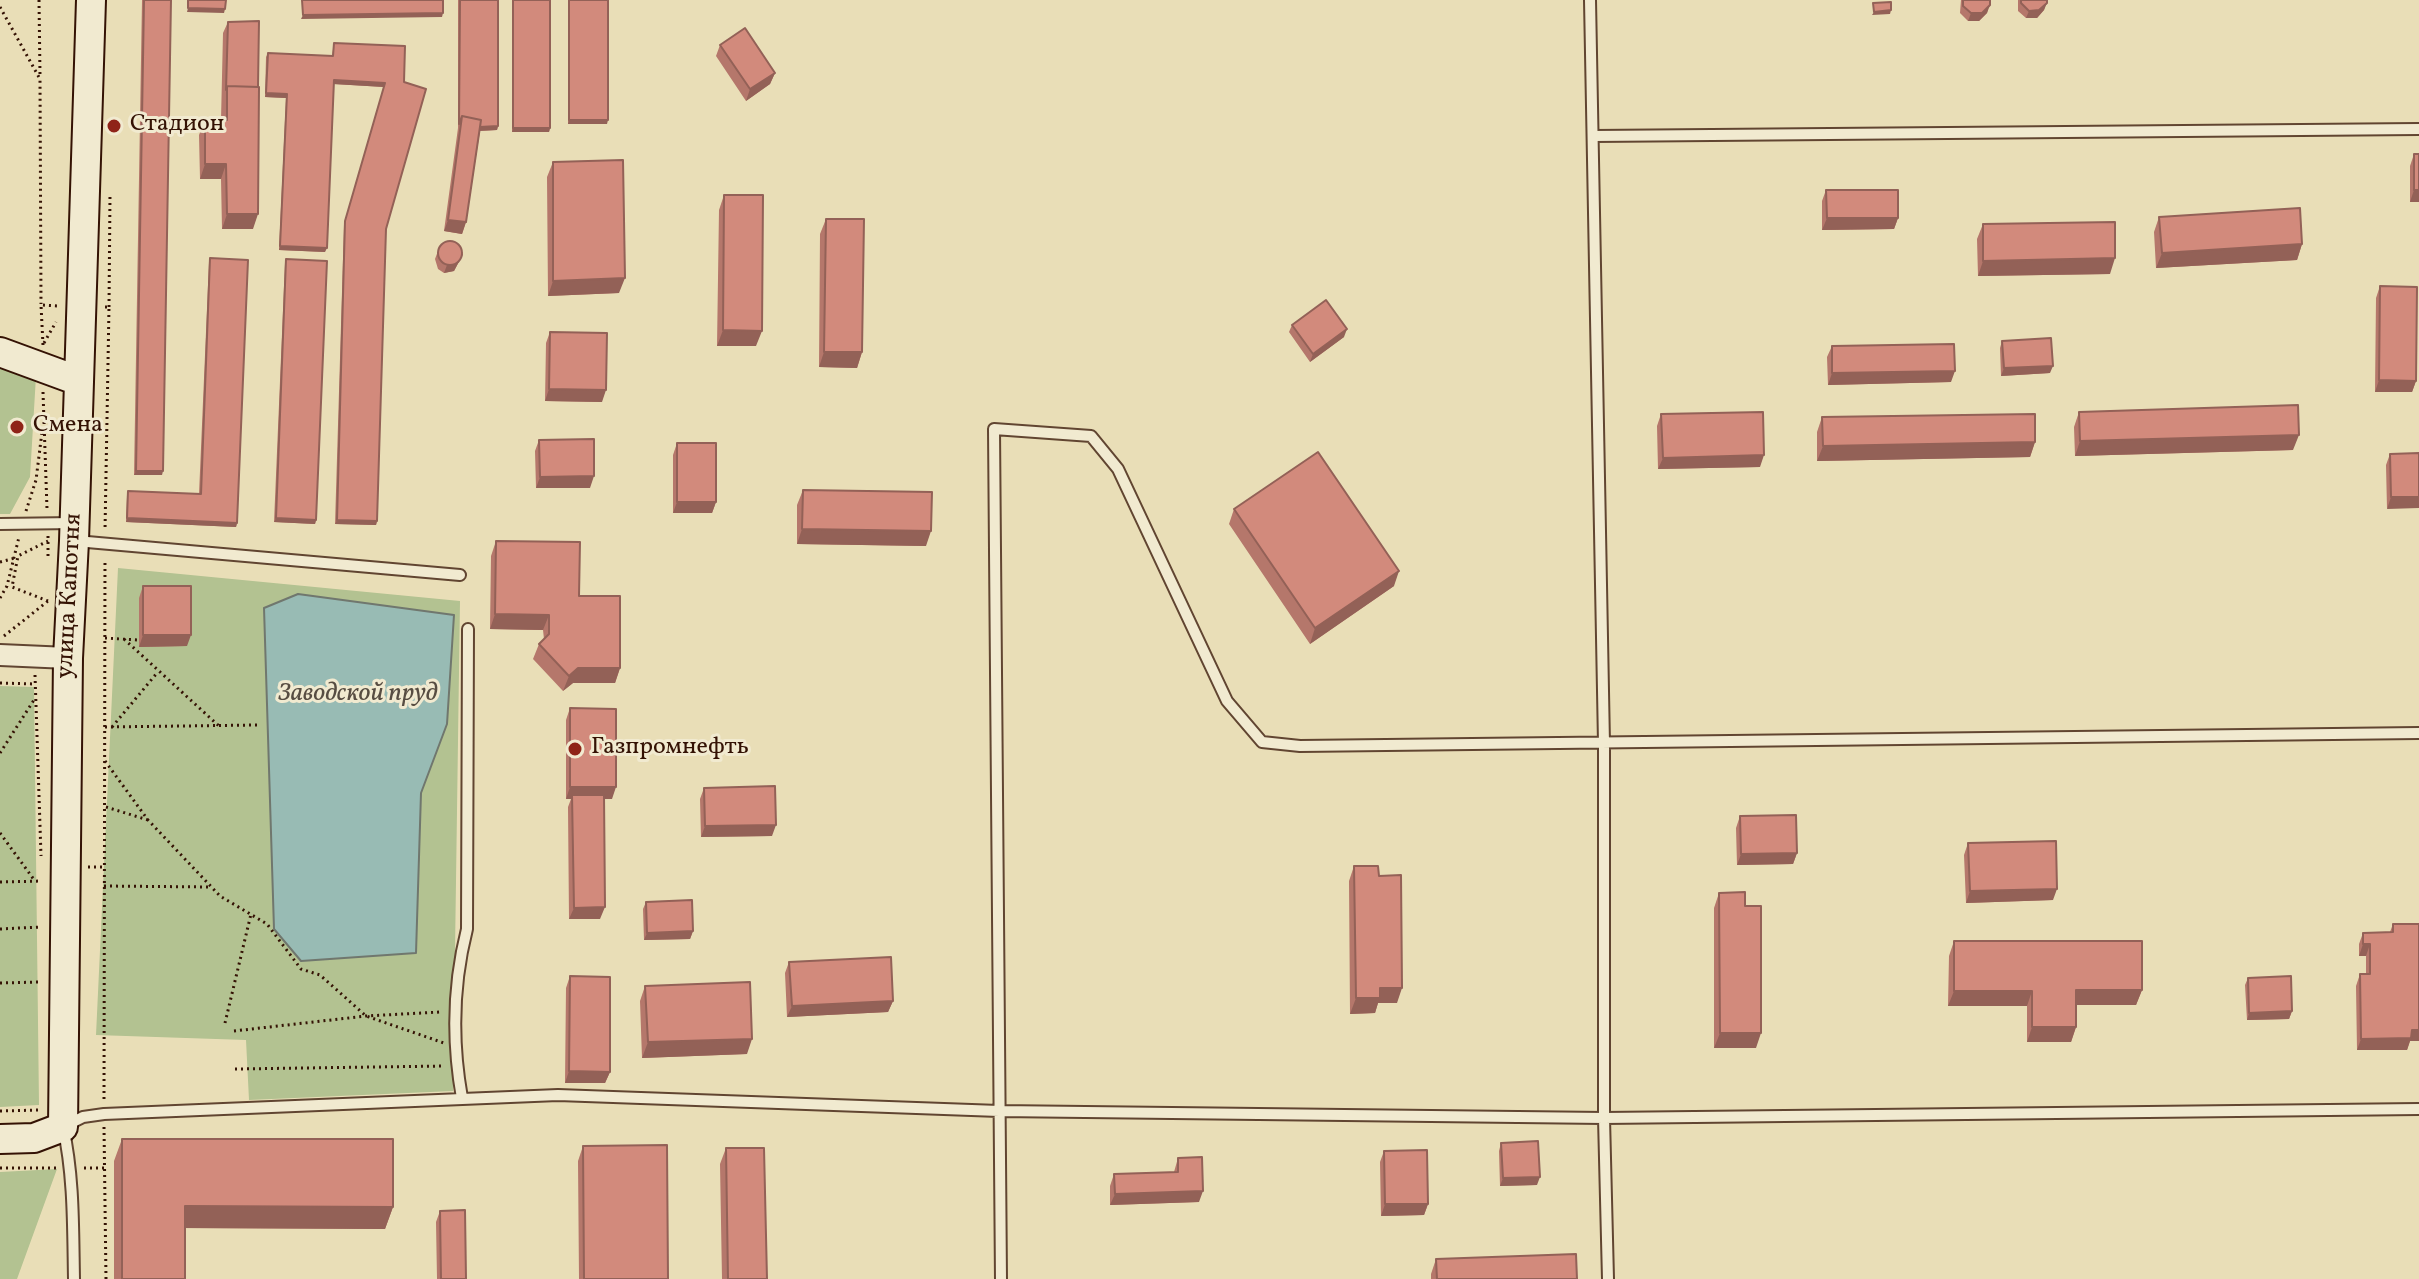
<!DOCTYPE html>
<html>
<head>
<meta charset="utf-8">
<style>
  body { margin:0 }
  canvas { display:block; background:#e9deb7 }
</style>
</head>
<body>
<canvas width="2419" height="1279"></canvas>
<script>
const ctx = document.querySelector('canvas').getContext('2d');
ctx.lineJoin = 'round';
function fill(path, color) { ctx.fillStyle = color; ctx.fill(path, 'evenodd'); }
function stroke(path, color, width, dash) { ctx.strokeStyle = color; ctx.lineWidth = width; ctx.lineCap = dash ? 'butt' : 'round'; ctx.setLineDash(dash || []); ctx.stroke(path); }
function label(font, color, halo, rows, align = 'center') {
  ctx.font = font + ' Vollkorn,serif'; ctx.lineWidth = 6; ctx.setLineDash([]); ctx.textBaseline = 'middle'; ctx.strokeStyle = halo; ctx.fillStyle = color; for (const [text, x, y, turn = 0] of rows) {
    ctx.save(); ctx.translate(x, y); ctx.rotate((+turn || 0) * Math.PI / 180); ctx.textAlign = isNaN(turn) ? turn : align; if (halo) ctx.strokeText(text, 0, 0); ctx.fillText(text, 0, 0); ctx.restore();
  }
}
const green = new Path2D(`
  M0 363 36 376 30 477 10 514H0Z
  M118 568 460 601 453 1091 249 1100 246 1040 96 1035Z
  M0 686 34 687 39 1105 0 1107Z
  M57 1169 17 1279H0V1172Z`);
const water = new Path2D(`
  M298 594 454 615 447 724 421 793 416 953 301 961 274 929 264 608Z`);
const path = new Path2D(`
  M39 0 40 75
  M0 7 40 79 41 304
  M105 307H109L105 531
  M109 307 110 195
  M44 343 56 322
  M43 345 41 305 57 306
  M43 392 47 509
  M26 511 36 480 42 432
  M48 556V536
  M0 562 15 558
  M0 598 7 586 19 537
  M48 601 12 587 18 556 48 541
  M4 636 48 601
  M105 638 137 640
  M124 639 219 726
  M35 675 41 856
  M0 683 36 684
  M105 727 258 725
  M112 727 157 673
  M0 753 34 700
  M105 761 148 820 220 896 267 924 301 969 320 975 366 1016 444 1043
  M106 807 148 820
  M0 833 35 881
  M88 867H104
  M0 882 42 881
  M104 886 212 887
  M0 929 41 927
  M0 983 40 982
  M225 1023 251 914
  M234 1031 366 1016 440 1012
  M235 1069 444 1066
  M104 1099 105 559
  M0 1111 39 1110
  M104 1127 106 1279
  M0 1168H57
  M84 1168H105`);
const lane = new Path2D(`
  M1590 0 1604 743V1118L1608 1279
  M1594 136 2419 129
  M0 524 74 523
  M76 541 460 575
  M462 1098C452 1042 453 984 467 929L468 629
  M74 1279C73 1228 74 1176 63 1127L83 1117 104 1114 558 1095 999 1111 1604 1118 2419 1109
  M1001 1279 994 429 1091 436 1118 469 1227 701 1262 742 1300 746 2419 733`);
const street = new Path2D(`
  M0 655 68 658`);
const secondary = new Path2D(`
  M0 352 79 381
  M0 1139 34 1138 63 1127 68 658 74 541 91 0`);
const wall = new Path2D(`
  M142 0H171L162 475H134Z
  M458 0H498V126L497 130 480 131 466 222 462 234 444 231 458 128Z
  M512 0H550V128L549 132H512Z
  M568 0H608L607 124H568Z
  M1961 0H1990L1987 13 1979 21H1968L1960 13Z
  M2018 0H2047L2044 10 2037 18H2026L2018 11Z
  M228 22 253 229H222L221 179H200L199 135 205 120H221L223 33Z
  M334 43 405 46 386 229 377 521 376 525 335 524 344 225 384 87 334 84 325 252 279 250 286 98 265 97 266 57 268 53 332 56Z
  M720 45 775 73 770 84 746 101 716 56Z
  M2414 154 2419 202H2410V166Z
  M553 162 619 293 548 296 547 177Z
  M1826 190 1898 218 1894 229 1822 230V201Z
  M724 195 756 346H717L719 210Z
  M2159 217 2302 244 2297 260 2156 268 2154 232Z
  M826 219 862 352 857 368 819 367 820 234Z
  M1983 224 2110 274 1978 276 1977 239Z
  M438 251 463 254 454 271 444 273 438 269 435 259Z
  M210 258 237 523 236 527 126 522 127 495 128 491 199 494 209 262Z
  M286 259 316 520 315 524 274 522 285 263Z
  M2380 286 2416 381 2412 392H2375L2376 298Z
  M1292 325 1344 337 1310 362 1289 332Z
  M550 332 602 402 545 401 546 343Z
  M2002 341 2050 373 2001 376 2000 348Z
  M1832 346 1951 382 1828 385 1827 357Z
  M2079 412 2293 450 2075 456 2074 427Z
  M1661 414 1760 467 1658 469 1657 426Z
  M1822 417 2035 442 2030 457 1817 461V432Z
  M539 440 590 488H536L535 451Z
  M677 443 716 502 712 513H673V455Z
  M2419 453 2387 509 2386 465 2390 454Z
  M803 490 926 546 797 544V505Z
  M1234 509 1394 586 1310 644 1229 524Z
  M496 541 579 596 620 668 615 683H573L563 691 533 659 539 644 544 639 543 630 490 629 491 556Z
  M143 586 187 646 139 647V598Z
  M570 708 612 799H604L600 919H569L568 807 571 799H566V720Z
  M704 788 772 836 701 837 700 799Z
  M1740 816 1797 853 1793 864 1737 865 1736 828Z
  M1968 843 2053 900 1966 903 1964 855Z
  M1354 866 1379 876 1397 1003H1378L1375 1013 1350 1014 1349 881Z
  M1719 893 1745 906 1756 1048H1714V908Z
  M646 902 693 931 690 939 644 940 643 909Z
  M2393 924 2410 1041 2407 1050H2357L2356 986 2360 974H2366V956H2359V944L2363 933 2390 932Z
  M1954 941 2142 990 2136 1005H2076V1027L2071 1042H2027V1006H1948L1949 956Z
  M789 962 893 1001 888 1012 787 1017 785 973Z
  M570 976 610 1072 605 1083H565L566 988Z
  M2248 978 2292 1011 2289 1019 2247 1020 2245 985Z
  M645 986 747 1054 642 1058 640 1001Z
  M122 1139 393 1207 385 1229 185 1228V1279H114V1161Z
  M1501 1143 1537 1185 1500 1186 1499 1151Z
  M583 1146 668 1279H579L578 1161Z
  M726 1148 767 1279H722L720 1164Z
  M1384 1151 1428 1204 1424 1215 1381 1216 1380 1162Z
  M1178 1158 1199 1202 1110 1205V1186L1114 1174 1174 1172Z
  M440 1211 466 1279H437L436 1222Z
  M1436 1259 1577 1279H1431V1274Z`);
const shadedWall = new Path2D(`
  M2047 3 2044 10 2037 18H2026L2029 11Z
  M1990 5 1987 13 1979 21H1968L1971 13Z
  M188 8 225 9 224 13 187 12Z
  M1891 10 1890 14 1872 15 1874 12Z
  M443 13 442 17 301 19 303 15Z
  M775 73 770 84 746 101 750 89Z
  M334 80 385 83 384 87 333 84Z
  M266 93 287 94 286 98 265 97Z
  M569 120H608L607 124H568Z
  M498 126 497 130 477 131 479 127Z
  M513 128H550L549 132H512Z
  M205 164H226L221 179H200Z
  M2414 190H2419V202H2410Z
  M227 214H258L253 229H222Z
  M1827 218H1898L1894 229 1822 230Z
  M448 220 466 222 462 234 444 231Z
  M2302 244 2297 260 2156 268 2162 253Z
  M280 246 327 248 325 252 279 250Z
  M463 254 454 271 444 273 447 265Z
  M2115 258 2110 274 1978 276 1983 261Z
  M625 278 619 293 548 296 553 281Z
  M1347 329 1344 337 1310 362 1313 354Z
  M723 330 762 331 756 346H717Z
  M824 352H862L857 368 819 367Z
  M2053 366 2050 373 2001 376 2004 368Z
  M1955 371 1951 382 1828 385 1832 373Z
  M2379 380 2416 381 2412 392H2375Z
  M549 389 606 390 602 402 545 401Z
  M2299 435 2293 450 2075 456 2080 441Z
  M2035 442 2030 457 1817 461 1823 446Z
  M1764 455 1760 467 1658 469 1663 458Z
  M136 471H163L162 475H134Z
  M594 476 590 488H536L540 477Z
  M2391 497H2419V508L2387 509Z
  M677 502H716L712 513H673Z
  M127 518 237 523 236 527 126 522Z
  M276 518 316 520 315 524 274 522Z
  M337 520 377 521 376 525 335 524Z
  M802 529 931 531 926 546 797 544Z
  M1399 571 1394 586 1310 644 1315 628Z
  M495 614 549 615 543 630 490 629Z
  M143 635H191L187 646 139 647Z
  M578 668H620L615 683H573L563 691 569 676Z
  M570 787H616L612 799H572V795L571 799H566Z
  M776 825 772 836 701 837 705 826Z
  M1797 853 1793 864 1737 865 1741 854Z
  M2057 889 2053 900 1966 903 1970 891Z
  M605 907 600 919H569L574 908Z
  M693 931 690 939 644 940 647 933Z
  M2363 944H2370L2366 956H2359Z
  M1380 988H1402L1397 1003H1378L1375 1013 1350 1014 1356 998Z
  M2076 990H2142L2136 1005H2071Z
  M1954 991H2032L2027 1006H1948Z
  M893 1001 888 1012 787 1017 792 1006Z
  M2292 1011 2289 1019 2247 1020 2249 1013Z
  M2032 1027H2076L2071 1042H2027Z
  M2412 1030H2419V1041H2410L2407 1050H2357L2361 1039Z
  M1720 1033H1761L1756 1048H1714Z
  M752 1039 747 1054 642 1058 648 1042Z
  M569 1071 610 1072 605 1083H565Z
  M1540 1177 1537 1185 1500 1186 1503 1178Z
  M1203 1191 1199 1202 1110 1205 1115 1194Z
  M1385 1204H1428L1424 1215 1381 1216Z
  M185 1206 393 1207 385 1229 177 1228Z`);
const building = new Path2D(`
  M144 0H171L163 471H136Z
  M188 0H226L225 9 188 8Z
  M302 0H443V13L303 15Z
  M460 0H498V126L480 127 481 120 462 116 459 124Z
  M513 0H550V128H513Z
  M569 0H608V120H569Z
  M1963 0H1990V5L1982 13H1971L1963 6Z
  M2021 0H2047V3L2039 10 2029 11 2021 3Z
  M1891 2V10L1874 12 1873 3Z
  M259 21 258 87 227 86 226 90 228 22Z
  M745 28 775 73 750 89 720 45Z
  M334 43 405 46 404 82 426 89 386 229 377 521 337 520 345 221 385 83 334 80 327 248 280 246 287 94 266 93 268 53 333 56Z
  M227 86 259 87 258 214H227L226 164H205V120H227Z
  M462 116 481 120 466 222 448 220Z
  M2414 154H2419V190H2414Z
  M623 160 625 278 553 281V162Z
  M1826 190H1898V218H1827Z
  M724 195H763L762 331 723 330Z
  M2300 208 2302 244 2162 253 2159 217Z
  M826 219H864L862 352H824Z
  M2115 222V258L1983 261V224Z
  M438 253a12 12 0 1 1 24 0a12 12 0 1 1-24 0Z
  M210 258 248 260 237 523 127 518 128 491 201 494Z
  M286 259 327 261 316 520 276 518Z
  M2380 286 2417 287 2416 381 2379 380Z
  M1326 300 1347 329 1313 354 1292 325Z
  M550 332 607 333 606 390 549 389Z
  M2051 338 2053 366 2004 368 2002 341Z
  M1954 344 1955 371 1832 373V346Z
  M2298 405 2299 435 2080 441 2079 412Z
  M1763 412 1764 455 1663 458 1661 414Z
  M2035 414V442L1823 446 1822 417Z
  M594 439V476L540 477 539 440Z
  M677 443H716V502H677Z
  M1318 452 1399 571 1315 628 1234 509Z
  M2419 453V497H2391L2390 454Z
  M803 490 932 492 931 531 802 529Z
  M496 541 580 542 579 596H620V668H578L569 676 539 644 549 634V615L495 614Z
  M143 586H191V635H143Z
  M570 708 616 709V787H570Z
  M775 786 776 825 705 826 704 788Z
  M572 795H604L605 907 574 908Z
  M1796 815 1797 853 1741 854 1740 816Z
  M2056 841 2057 889 1970 891 1968 843Z
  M1354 866H1378L1379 876 1401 875 1402 988H1380V998H1356Z
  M1745 892V906H1761V1033H1720L1719 893Z
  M692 900 693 931 647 933 646 902Z
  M2393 924H2419V1030H2412L2411 1038 2361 1039 2360 974H2370V944H2363V933L2393 932Z
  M1954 941H2142V990H2076V1027H2032V991H1954Z
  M891 957 893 1001 792 1006 789 962Z
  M570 976 610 977V1072L569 1071Z
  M2291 976 2292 1011 2249 1013 2248 978Z
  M750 982 752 1039 648 1042 645 986Z
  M122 1139H393V1207L185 1206V1279H122Z
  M1538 1141 1540 1177 1503 1178 1501 1143Z
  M667 1145 668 1279H584L583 1146Z
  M726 1148H764L767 1279H728Z
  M1427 1150 1428 1204H1385L1384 1151Z
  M1202 1157 1203 1191 1115 1194 1114 1174 1178 1172V1158Z
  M465 1210 466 1279H441L440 1211Z
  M1576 1254 1577 1279H1437L1436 1259Z`);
const markers = [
  [114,126,8,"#8f2418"],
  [17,427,8,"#8f2418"],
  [575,749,8,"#8f2418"]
];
const poiNames = [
  ["Стадион",130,126],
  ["Смена",33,427],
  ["Газпромнефть",591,749]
];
const streetNames = [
  ["улица Капотня",71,596,-87]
];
const waterNames = [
  ["Заводской пруд",358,695]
];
fill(green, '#b3c291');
fill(water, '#98bbb4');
stroke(water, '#70776e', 2);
stroke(lane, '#614531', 14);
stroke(street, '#614531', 24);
stroke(secondary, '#341204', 32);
stroke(path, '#341204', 3, [2, 4]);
stroke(lane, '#f1ead0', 10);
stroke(street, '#f1ead0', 20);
stroke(secondary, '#f1ead0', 28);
fill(wall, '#b5776b');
fill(shadedWall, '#936157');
fill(building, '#d28a7c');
stroke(building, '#936157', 2);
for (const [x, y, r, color] of markers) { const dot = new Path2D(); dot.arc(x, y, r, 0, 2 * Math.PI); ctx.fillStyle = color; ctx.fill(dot); stroke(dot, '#f1ead0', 3); }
label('24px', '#341204', '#f1ead0', poiNames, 'left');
label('24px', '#341204', '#f1ead0', streetNames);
label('italic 26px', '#574d42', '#f1ead0', waterNames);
</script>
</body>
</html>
